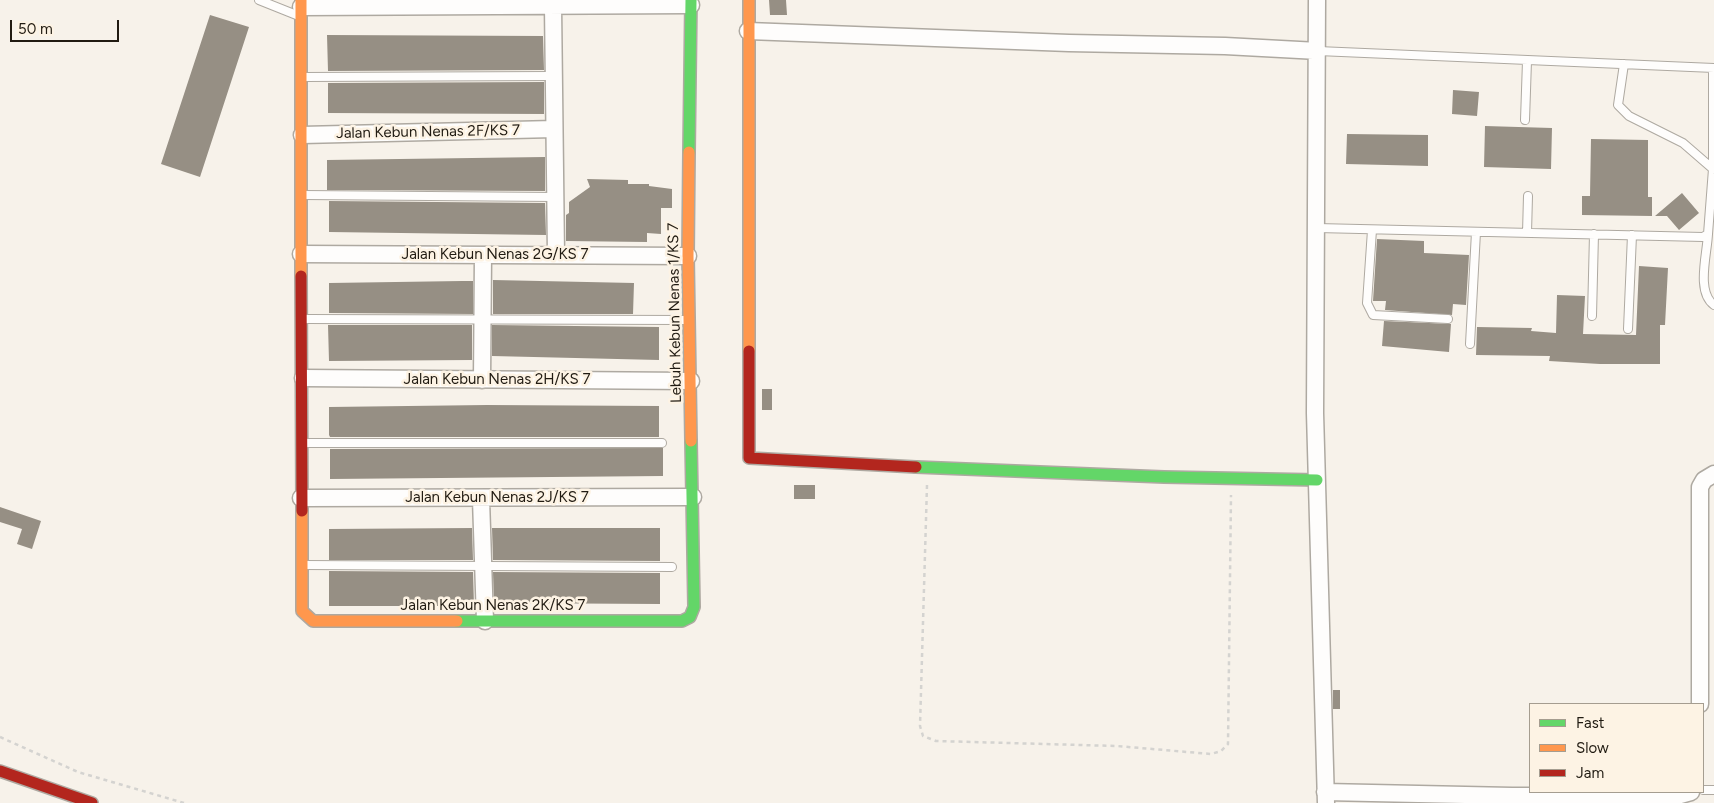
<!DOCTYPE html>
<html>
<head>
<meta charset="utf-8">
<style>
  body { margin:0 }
  #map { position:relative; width:1714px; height:803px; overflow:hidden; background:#f7f2ea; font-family:Figtree,sans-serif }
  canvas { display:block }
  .legend { position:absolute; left:1529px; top:703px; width:175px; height:90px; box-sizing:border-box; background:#fdf3e4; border:1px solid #a59d90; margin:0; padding:6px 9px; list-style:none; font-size:15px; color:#211b12 }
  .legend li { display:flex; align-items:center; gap:10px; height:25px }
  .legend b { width:25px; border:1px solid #a59d90 }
  .scale { position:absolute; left:10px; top:20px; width:109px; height:22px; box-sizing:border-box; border:2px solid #211b12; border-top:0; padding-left:6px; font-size:15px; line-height:18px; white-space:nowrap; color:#211b12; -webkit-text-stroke:4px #fdf3e4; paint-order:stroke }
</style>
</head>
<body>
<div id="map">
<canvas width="1714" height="803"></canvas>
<ul class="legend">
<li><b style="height:6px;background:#63d668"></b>Fast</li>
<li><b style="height:6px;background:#ff974d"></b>Slow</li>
<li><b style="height:6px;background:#b3261e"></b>Jam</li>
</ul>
<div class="scale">50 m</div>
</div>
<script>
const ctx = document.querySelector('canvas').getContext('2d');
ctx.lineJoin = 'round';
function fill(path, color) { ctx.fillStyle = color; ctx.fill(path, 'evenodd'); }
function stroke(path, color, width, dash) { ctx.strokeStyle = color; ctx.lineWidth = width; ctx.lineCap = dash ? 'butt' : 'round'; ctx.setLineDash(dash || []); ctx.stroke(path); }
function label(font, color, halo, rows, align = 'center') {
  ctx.font = font + ' Figtree,sans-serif'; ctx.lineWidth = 5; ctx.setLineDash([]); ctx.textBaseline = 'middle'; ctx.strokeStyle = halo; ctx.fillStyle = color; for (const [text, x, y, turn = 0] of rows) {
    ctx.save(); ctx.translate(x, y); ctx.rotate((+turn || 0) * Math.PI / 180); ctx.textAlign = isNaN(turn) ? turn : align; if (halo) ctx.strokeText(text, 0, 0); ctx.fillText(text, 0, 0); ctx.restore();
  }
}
const building = new Path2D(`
  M769 0H786L787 15H770Z
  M210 15 249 27 200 177 161 164Z
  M327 35 543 36 544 70 328 71Z
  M544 82V114L328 113V83Z
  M1453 90 1479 92 1477 116 1452 114Z
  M1485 126 1552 128 1551 169 1484 167Z
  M1347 134 1428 135V166L1346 164Z
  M1591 139 1648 140V197H1652V216L1582 215V196H1590Z
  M545 157V191L327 190V160Z
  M587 179 628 180V184H649V186L672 189V208H661V234L647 233V242L566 241V215L569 213V202L590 187Z
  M1682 193 1699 213 1679 230 1667 216H1655Z
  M329 201 545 203 546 235 329 232Z
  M1377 239 1424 241V253L1469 255 1466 305 1453 304 1452 315 1385 310 1386 301H1373Z
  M1639 266 1668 268 1665 325H1660V364H1600L1549 361 1550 356 1476 355 1477 327 1532 328 1531 331 1556 333 1557 295 1585 296 1583 334 1636 335Z
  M493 280 634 283 633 314H493Z
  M462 281H473V314L329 313V283Z
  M1384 321 1451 324 1449 352 1382 346Z
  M328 325H472V360L329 361Z
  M492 325 659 327V360L492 356Z
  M762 389H772V410H762Z
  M487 405 659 406V437H330L329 435V407Z
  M663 448V476L330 479V449Z
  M794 485H815V499H794Z
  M0 507 41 521 32 549 17 544 22 529 0 522Z
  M472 528 473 560H329V529Z
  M492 528H660V561L493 560Z
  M329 571 473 572 474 606H329Z
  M493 572 660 573V604L494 603Z
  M1333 690H1340V709H1333Z`);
const path = new Path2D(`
  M927 485 920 726 923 736 936 741 1117 746 1211 754 1221 751 1228 744 1231 495
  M0 737 78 772 184 803`);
const lane = new Path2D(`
  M259 0 299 16
  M1318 51 1714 68
  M1624 64 1618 105 1629 116 1683 143 1713 169
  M303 77 553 76
  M1525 120 1527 61
  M303 195 555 197
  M1317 228 1703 237 1708 234 1713 169V68
  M1372 230 1367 303 1373 315 1448 319
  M1527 233 1528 196
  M1708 234C1707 255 1696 292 1714 305
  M1592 316 1594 234
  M304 319 687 320
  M1628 329 1632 235
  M1470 344 1476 232
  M303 443H662
  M304 565 672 567
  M1703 790H1714`);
const street = new Path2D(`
  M1317 0 1315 413 1326 803
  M553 6 556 255
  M301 7 691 5
  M748 31 1069 43 1225 46 1318 51
  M302 135 554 129
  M301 254 688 256
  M303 378 691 381
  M482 380 483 255
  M301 498 693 497
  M481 499 485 621
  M1700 704V487L1704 480 1714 474
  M1325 792 1512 796H1677L1691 792`);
const fast = new Path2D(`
  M689 152 691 0
  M916 467 1164 477 1317 480
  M457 621H682L690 617 694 607 691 441`);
const slow = new Path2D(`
  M301 0V276
  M749 0V351
  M689 152 688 256 691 441
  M302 511V611L313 621H457`);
const jam = new Path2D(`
  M301 276 302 511
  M749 351V458L916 467
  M0 771 92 803`);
const streetNames = [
  ["Jalan Kebun Nenas 2F/KS 7",428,132,-1],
  ["Jalan Kebun Nenas 2G/KS 7",495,255],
  ["Lebuh Kebun Nenas 1/KS 7",675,313,-91],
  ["Jalan Kebun Nenas 2H/KS 7",497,380],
  ["Jalan Kebun Nenas 2J/KS 7",497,498],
  ["Jalan Kebun Nenas 2K/KS 7",493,606]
];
fill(building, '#968f84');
stroke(lane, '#aea9a1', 10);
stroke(street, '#aea9a1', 19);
stroke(fast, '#aea9a1', 14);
stroke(slow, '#aea9a1', 14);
stroke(jam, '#aea9a1', 14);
stroke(path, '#d4d3d0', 2.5, [4, 4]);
stroke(lane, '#fefdfc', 8);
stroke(street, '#fefdfc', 16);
stroke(fast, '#63d668', 11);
stroke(slow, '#ff974d', 11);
stroke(jam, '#b3261e', 11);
label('15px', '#211b12', '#fdf3e4', streetNames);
</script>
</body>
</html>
